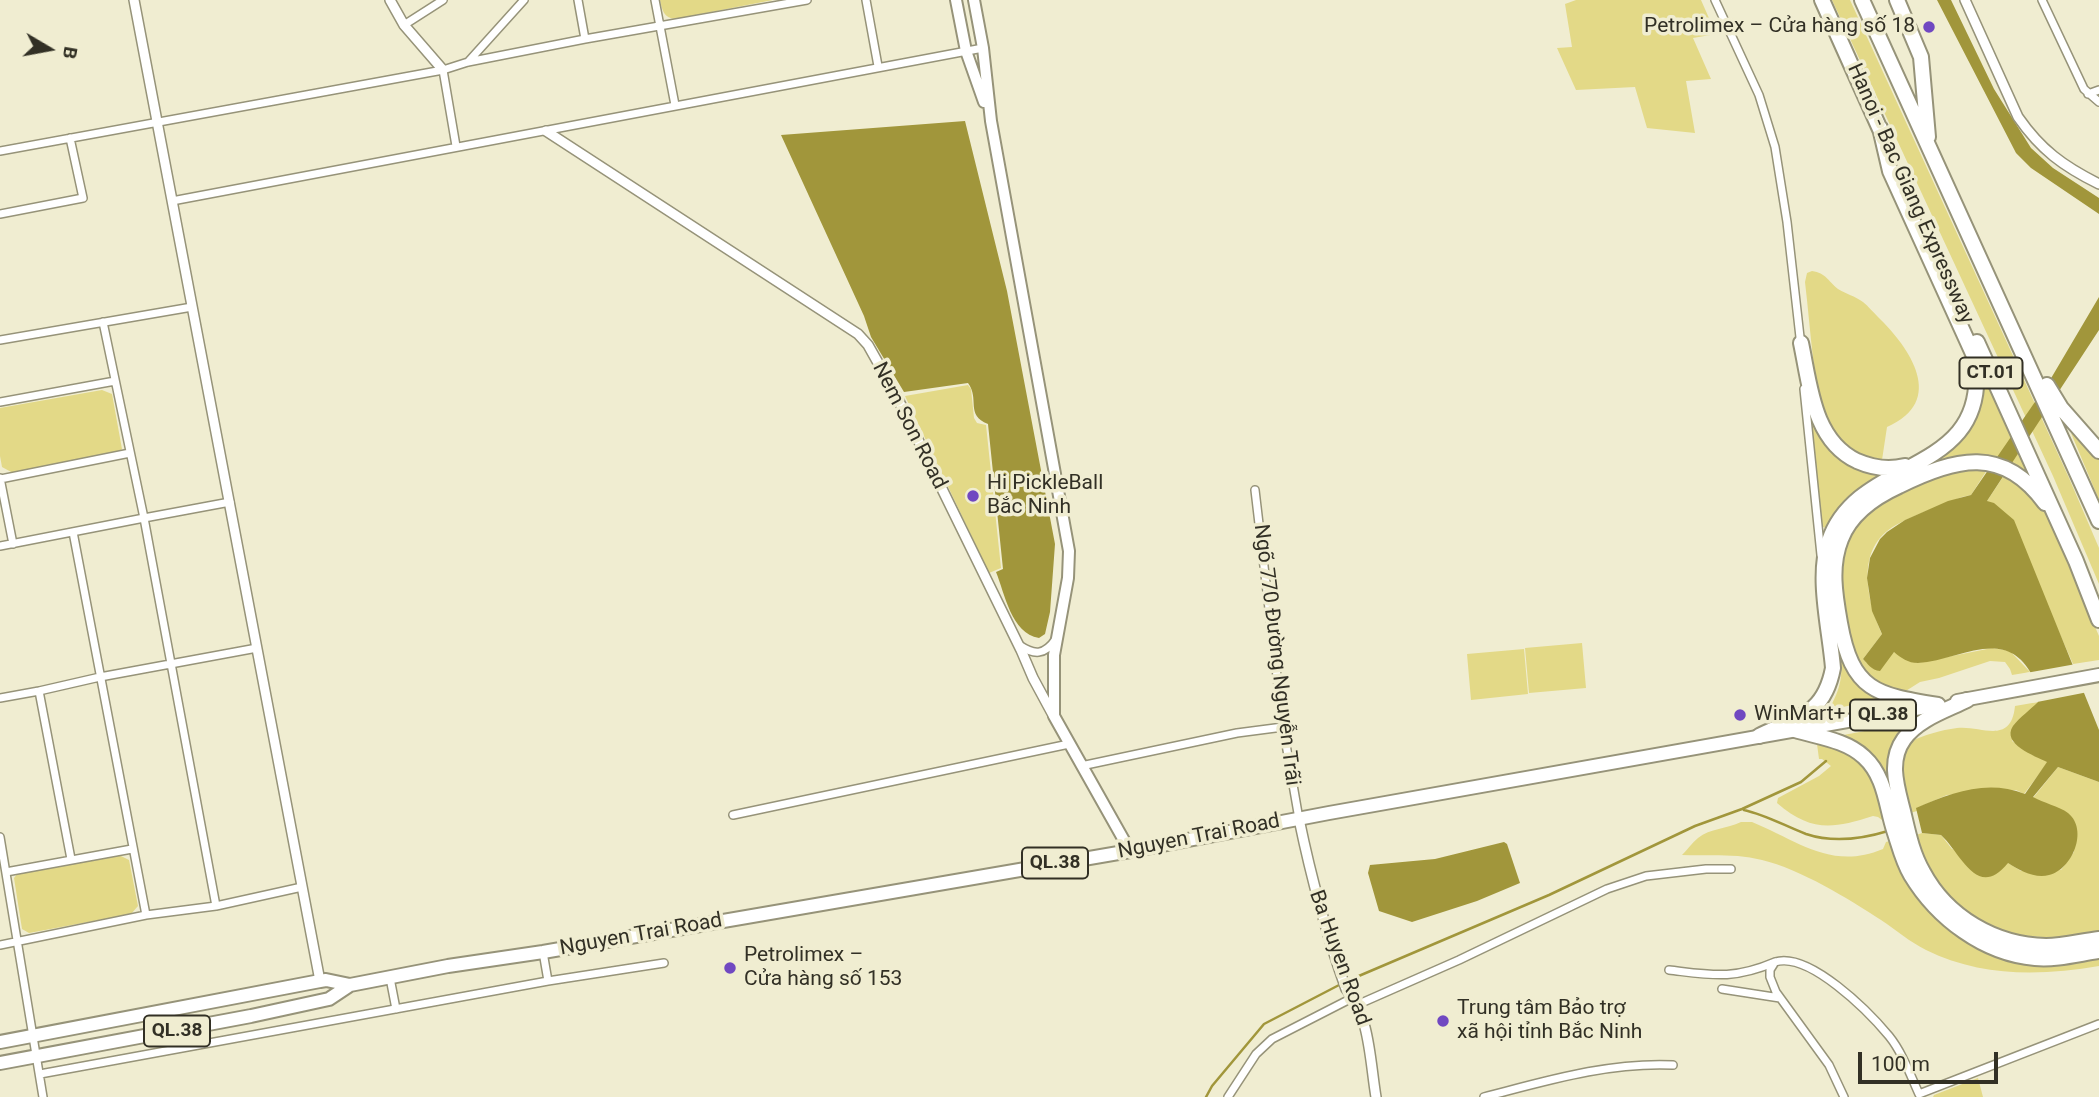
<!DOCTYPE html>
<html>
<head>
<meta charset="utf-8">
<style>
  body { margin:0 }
  #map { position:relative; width:2099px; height:1097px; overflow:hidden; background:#f0edd1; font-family:Roboto,sans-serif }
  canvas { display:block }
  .north { position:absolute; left:14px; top:14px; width:70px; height:70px; -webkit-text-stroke:5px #f0edd1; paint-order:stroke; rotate:100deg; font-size:19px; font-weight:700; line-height:28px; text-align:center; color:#323025 }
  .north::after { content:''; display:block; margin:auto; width:24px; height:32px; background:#323025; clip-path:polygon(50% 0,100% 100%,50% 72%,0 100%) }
  .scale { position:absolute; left:1858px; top:1052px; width:140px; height:32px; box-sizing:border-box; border:4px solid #323025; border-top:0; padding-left:9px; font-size:21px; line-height:24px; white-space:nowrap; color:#323025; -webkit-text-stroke:5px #f0edd1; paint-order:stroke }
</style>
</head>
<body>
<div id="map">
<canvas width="2099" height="1097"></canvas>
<div class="north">B</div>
<div class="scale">100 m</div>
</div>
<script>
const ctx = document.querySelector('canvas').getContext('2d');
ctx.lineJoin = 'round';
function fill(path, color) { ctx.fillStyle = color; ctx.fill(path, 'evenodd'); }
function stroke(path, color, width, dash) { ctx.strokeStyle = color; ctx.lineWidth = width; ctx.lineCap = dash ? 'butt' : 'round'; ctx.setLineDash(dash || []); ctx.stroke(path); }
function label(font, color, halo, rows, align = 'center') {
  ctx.font = font + ' Roboto,sans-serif'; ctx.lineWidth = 7; ctx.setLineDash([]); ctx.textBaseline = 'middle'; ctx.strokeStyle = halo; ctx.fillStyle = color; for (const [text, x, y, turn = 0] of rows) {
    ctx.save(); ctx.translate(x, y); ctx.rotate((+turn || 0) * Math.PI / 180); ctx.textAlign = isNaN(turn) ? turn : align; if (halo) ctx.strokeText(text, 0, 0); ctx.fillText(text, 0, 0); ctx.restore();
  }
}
const green = new Path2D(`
  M660 0H773L675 19C664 18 662 10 660 0Z
  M1576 0H1701L1716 34 1693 38 1711 79 1686 81 1695 133 1647 128 1635 87 1576 90 1557 48 1572 47 1565 4Z
  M1832 0H1850L2069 478 2099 548V584L2053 476Z
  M1812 271C1826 273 1828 281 1838 289 1846 294 1855 296 1863 302 1868 306 1873 312 1878 317 1910 348 1947 401 1887 427L1882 460C1861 457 1835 443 1825 422 1816 403 1815 379 1813 358 1810 333 1808 307 1805 282L1807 273Z
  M1986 369 2041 488 1956 458 1928 465 1981 395Z
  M968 385 971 389 974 418 977 423 986 425 1001 568 989 573 905 396Z
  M102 390 112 394 122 449 118 453 13 473 2 467 0 456V408Z
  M1812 419 1826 441 1884 474C1867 485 1852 495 1839 510 1833 515 1831 523 1825 528L1822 526 1811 421Z
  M2071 433 2099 459V500Z
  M1976 468 1987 470 1971 495 1962 497C1940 506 1916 514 1896 525 1854 548 1867 600 1882 634L1863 659 1867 663 1894 652 1917 663 1992 648 2010 651 2030 672 2012 675 2010 669 2005 662 1990 661 1939 678 1920 682 1901 694 1870 680 1854 654 1849 640 1839 584 1843 546 1864 512 1935 474Z
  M2005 474C2024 485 2039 501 2049 520L2099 636V660L2073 664 2051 614 1987 501Z
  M1582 643 1586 688 1529 693 1525 648Z
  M1524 649 1528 694 1471 700 1467 654Z
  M1839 649 1864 689 1880 699 1829 710C1841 687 1844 675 1839 649Z
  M2038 702 2012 741 2033 755 2048 762 2024 794 2016 790 1947 795 1917 808V811L1910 813 1902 781 1901 760 1909 742C1924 735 1941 730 1957 728 1981 725 2011 746 2015 706Z
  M1907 723 1899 735 1894 796 1887 783 1833 737Z
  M1817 744C1864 751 1873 779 1888 819L1882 820 1878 817 1873 816C1832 829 1811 832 1777 803L1778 798 1819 776 1831 766 1822 759H1819Z
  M2058 767 2099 782V934C2033 941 1982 941 1938 884 1934 878 1929 872 1925 866 1921 857 1919 845 1916 835L1922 833 1941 835 1952 849 2008 863 2021 871 2061 870 2074 852 2049 805 2033 798Z
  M1741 822H1752C1797 840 1831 871 1883 849L1886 842 1893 840 1921 898 1950 930 1960 937 2099 954V966C2040 976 1981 977 1926 950 1910 942 1896 930 1881 920 1849 899 1800 869 1762 860 1736 853 1709 856 1682 855 1687 850 1692 843 1698 838 1710 828 1727 829 1741 822Z
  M119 855 129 860 138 906 131 914 29 933 22 929 14 878 18 873Z
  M1978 1078 1983 1097H1933L1934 1095Z`);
const water = new Path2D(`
  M1937 0H1951L1994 89 2031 148 2053 168 2099 198V214L2031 168 2016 153Z
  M965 121 1007 291 1055 544 1050 612 1045 634 1039 638C1011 633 1005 594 996 572L1003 569 988 424C965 415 980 399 968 383L904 392 871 337 864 316 781 135Z
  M2099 297V330L1987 501 1994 503 2014 520 2099 730V782L2058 767 2033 797C2043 803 2059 806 2068 813 2089 830 2072 870 2049 875 2035 879 2019 870 2008 863 1977 901 1961 853 1941 835L1922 833 1916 808C1952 793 1986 779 2025 794L2047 762C2035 756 2001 744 2013 726 2020 717 2030 710 2038 702 2037 694 2036 683 2032 675 2005 625 1959 661 1918 663 1908 663 1901 658 1894 652L1880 671C1871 670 1868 664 1863 659L1882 634 1872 611 1867 578 1870 558 1880 539 1887 532 1905 520 1948 501 1971 495 2050 380Z
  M1504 842 1507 844 1520 883 1477 901 1412 922 1379 911 1368 873 1370 865 1435 859Z`);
const pier = new Path2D(`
  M2076 664 2088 692 2032 703 2034 701 2030 678 2026 673Z`);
const stream = new Path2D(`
  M1744 810C1766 815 1785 826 1806 834 1833 843 1862 839 1888 831
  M1347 981 1549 895 1695 826 1742 809 1801 782 1826 761
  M1206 1097 1212 1086 1264 1024 1341 984`);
const minor = new Path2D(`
  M578 0 585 39
  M655 0 675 105
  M866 0 878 66
  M1715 0 1759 95 1775 147 1787 222 1801 346
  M2042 0 2084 89 2099 102
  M404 25 443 0
  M468 62 524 0
  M2088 94 2099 90
  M456 146 443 70 468 62 585 39 807 0
  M0 151 443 70
  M172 201 983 48
  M0 214 83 198 70 138
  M103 322 144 518 230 502
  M0 340 192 307
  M1804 389 1821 555
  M0 402 115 381
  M0 478 13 544
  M0 479 130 453
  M1255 490 1283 727 1299 819
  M73 532 146 915
  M0 546 144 518 216 906
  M1019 645C1034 655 1044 656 1056 639
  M39 691 71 859
  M0 698 39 691 100 677 257 648
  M1081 766 1237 733 1283 727
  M733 815 1069 744
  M0 837 43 1097
  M6 872 132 849
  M0 945 146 915 216 906 302 887
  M1669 970C1712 975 1733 980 1775 962
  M390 978 396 1009
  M548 981 664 963
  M1722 989 1780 998
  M1359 1004 1459 960 1607 889 1646 876 1706 869H1731
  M40 1074 548 981 543 952
  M1228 1097 1256 1054 1272 1039 1354 997
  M1484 1097C1546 1081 1608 1062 1673 1065
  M1844 1097 1829 1065 1776 992 1770 977V970L1775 962C1809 951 1869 1012 1889 1036 1902 1052 1910 1074 1919 1094L2099 1024`);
const tertiary = new Path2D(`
  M134 0 320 981
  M390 0 404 25 443 70
  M1965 0 2018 117C2041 150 2063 166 2099 184
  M546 131 858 334 868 345 895 393 1021 650 1033 678 1053 715
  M1299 819C1311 877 1326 933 1346 989 1370 1015 1370 1062 1376 1097`);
const secondary = new Path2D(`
  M956 0 966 51 984 102
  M974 0 983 48 991 121 1069 551 1068 578 1054 655V716L1130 851`);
const trunk = new Path2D(`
  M1957 701 2099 675
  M0 1042 320 981 326 980 350 985 448 966 543 952 1130 851 1329 813 1932 706
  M0 1063 251 1016 329 999 350 985`);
const motorway = new Path2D(`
  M1822 0 1883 136
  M1862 0 2099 521
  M1897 0 1921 57 1928 137
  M1977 342 2076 561 2099 620
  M1801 343C1810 385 1813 440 1857 461 1873 468 1889 470 1905 466
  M2047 385 2061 408 2099 451
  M1967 700C1947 710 1918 719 1904 739 1888 761 1897 787 1903 811 1908 832 1912 853 1923 872 1947 917 1995 945 2046 946 2063 946 2082 941 2099 939
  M1938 705C1876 695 1852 691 1840 623 1835 595 1830 566 1841 539 1851 513 1875 497 1899 486 1955 458 2003 445 2045 503
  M1795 730C1818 737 1846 740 1864 757 1885 776 1886 805 1894 830 1899 845 1903 862 1911 875 1937 918 1984 954 2035 958 2056 960 2078 954 2099 951
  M1759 736C1798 717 1824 715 1833 668 1830 630 1816 576 1829 541 1859 453 1992 479 1975 358L1890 171 1880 128`);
const markers = [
  [1929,27,7,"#7048c1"],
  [973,496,7,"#7048c1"],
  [1740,715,7,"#7048c1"],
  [730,968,7,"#7048c1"],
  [1443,1021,7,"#7048c1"]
];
const shields = [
  [1991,373,63],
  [1883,715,66],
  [1055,863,66],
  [177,1031,66]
];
const shieldNames = [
  ["CT.01",1991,373],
  ["QL.38",1883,715],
  ["QL.38",1055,863],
  ["QL.38",177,1031]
];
const poiNames = [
  ["Petrolimex – Cửa hàng số 18",1915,27,"right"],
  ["Hi PickleBall",987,484],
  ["Bắc Ninh",987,508],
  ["WinMart+",1754,715],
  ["Petrolimex –",744,956],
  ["Cửa hàng số 153",744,980],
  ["Trung tâm Bảo trợ",1457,1009],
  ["xã hội tỉnh Bắc Ninh",1457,1033]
];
const streetNames = [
  ["Hanoi - Bac Giang Expressway",1910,194,66],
  ["Nem Son Road",909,426,63],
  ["Ngõ 770 Đường Nguyễn Trãi",1276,655,83],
  ["Nguyen Trai Road",1199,837,-11],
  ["Nguyen Trai Road",641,935,-10],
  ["Ba Huyen Road",1339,958,70]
];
fill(green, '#e3d987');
fill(water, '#a1963b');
fill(pier, '#f0edd1');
stroke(stream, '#a1963b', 2.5);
stroke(minor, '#969379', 10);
stroke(tertiary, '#969379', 12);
stroke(secondary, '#969379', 14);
stroke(trunk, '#969379', 16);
stroke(motorway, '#969379', 18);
stroke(minor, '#fff', 7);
stroke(tertiary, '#fff', 9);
stroke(secondary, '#fff', 10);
stroke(trunk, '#fff', 12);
stroke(motorway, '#fff', 14);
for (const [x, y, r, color] of markers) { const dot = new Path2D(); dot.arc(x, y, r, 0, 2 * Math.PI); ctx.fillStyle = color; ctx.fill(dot); stroke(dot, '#f0edd1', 2.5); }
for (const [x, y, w] of shields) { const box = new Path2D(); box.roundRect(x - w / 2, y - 15.5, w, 31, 5); ctx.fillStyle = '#f0edd1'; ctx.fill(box); stroke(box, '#323025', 2); }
label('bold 19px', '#323025', null, shieldNames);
label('21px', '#323025', '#f0edd1', poiNames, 'left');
label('21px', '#323025', '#f0edd1', streetNames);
</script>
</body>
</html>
